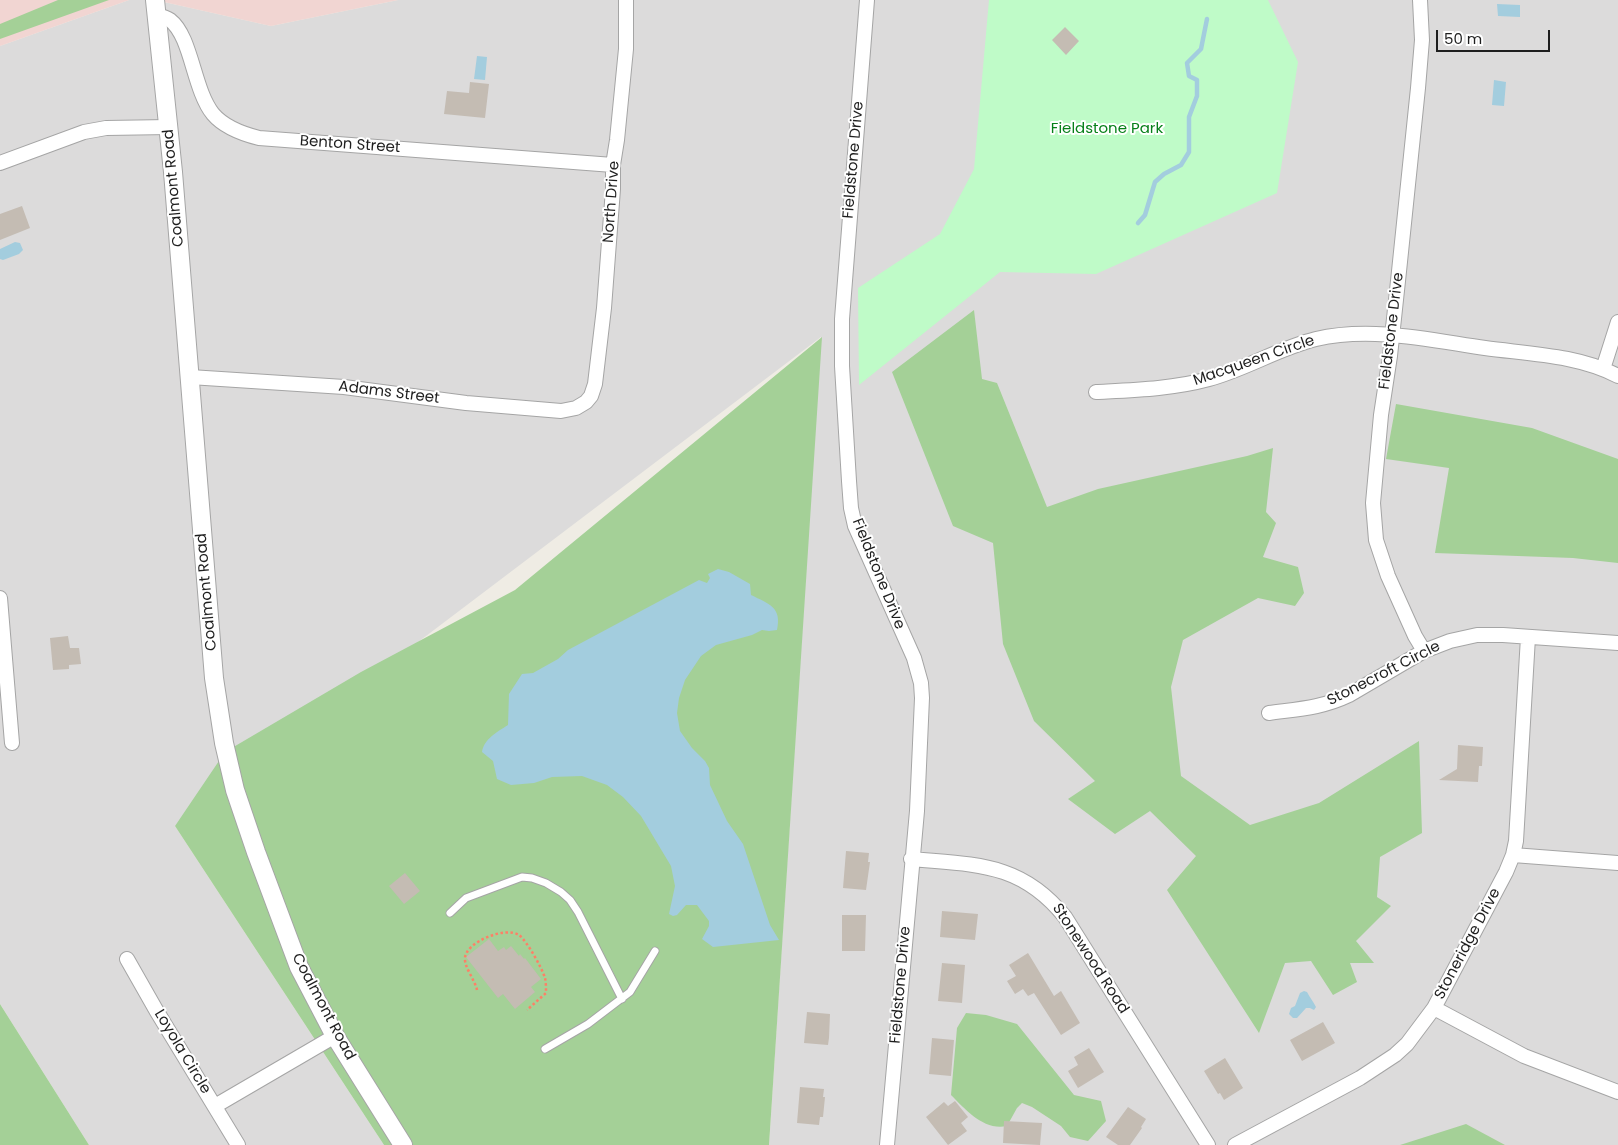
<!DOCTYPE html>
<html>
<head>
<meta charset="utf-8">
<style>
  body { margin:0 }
  #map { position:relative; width:1618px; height:1145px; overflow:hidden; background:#efece4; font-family:Poppins,sans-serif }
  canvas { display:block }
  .scale { position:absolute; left:1436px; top:30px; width:114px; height:22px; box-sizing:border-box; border:2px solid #1e1e1e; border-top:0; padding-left:6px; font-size:15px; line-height:18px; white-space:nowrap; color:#1e1e1e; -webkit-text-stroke:4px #fff; paint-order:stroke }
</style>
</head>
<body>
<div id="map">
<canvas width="1618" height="1145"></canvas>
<div class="scale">50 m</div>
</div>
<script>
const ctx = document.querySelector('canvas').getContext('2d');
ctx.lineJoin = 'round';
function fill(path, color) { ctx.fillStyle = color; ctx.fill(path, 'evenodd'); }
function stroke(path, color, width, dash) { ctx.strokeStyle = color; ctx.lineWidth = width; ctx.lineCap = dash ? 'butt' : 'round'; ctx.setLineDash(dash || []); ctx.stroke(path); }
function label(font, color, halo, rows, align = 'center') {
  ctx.font = font + ' Poppins,sans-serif'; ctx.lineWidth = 4; ctx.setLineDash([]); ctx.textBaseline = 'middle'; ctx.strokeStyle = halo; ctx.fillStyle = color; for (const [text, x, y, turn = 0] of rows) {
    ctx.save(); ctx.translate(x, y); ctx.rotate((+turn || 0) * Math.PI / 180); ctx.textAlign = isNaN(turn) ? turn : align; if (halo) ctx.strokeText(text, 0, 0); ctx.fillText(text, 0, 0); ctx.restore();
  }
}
const residential = new Path2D(`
  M129 0H155L271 26 398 0H1618V1145H769L821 337 175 826 384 1145H89L0 1004V46Z`);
const commercial = new Path2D(`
  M0 0H129L0 46Z
  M155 0H398L271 26Z`);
const forest = new Path2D(`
  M58 0H109L0 39V24Z
  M974 310 982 379 997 383 1047 507 1098 489 1247 456 1273 448 1266 512 1276 523 1263 557 1298 567 1304 593 1295 606 1258 598 1183 640 1171 687 1181 776 1250 825 1319 803 1419 741 1422 833 1380 857 1377 897 1391 906 1356 941 1374 963H1350L1357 982 1333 995 1311 961 1285 963 1259 1033 1167 890 1196 856 1150 811 1115 834 1068 799 1095 781 1034 721 1003 644 993 543 953 526 892 372Z
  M822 337 769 1145H384L175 826 225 752 361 672 515 590Z
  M1396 404 1532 428 1618 459V563L1573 558 1435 553 1449 468 1386 459Z
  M0 1004 89 1145H0Z
  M966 1013 986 1015 1017 1024 1074 1095 1101 1101 1106 1121 1088 1141 1070 1137 1061 1126 1032 1107 1022 1103 1017 1108 1007 1126C984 1131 966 1110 951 1095L957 1028Z
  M1466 1124 1505 1145H1400Z`);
const park = new Path2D(`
  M989 0H1268L1298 62 1277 193 1096 274 1000 272 859 385 858 288 940 234 974 169Z`);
const water = new Path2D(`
  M1497 4 1520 5V17L1498 16Z
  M477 56 487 57 485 80 474 79Z
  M1494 80 1506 82 1504 106 1492 105Z
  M15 242 20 243 23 250 19 254 3 260 0 259V249Z
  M718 569 729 572 750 584 751 595C769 604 782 607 777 630L769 631 762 630 752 635 716 645 701 656 685 680 679 698 677 713 680 731 692 748 705 761 709 768 710 785 727 821 743 844 770 925 779 940 713 947 702 939 709 926V921L697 905H686L677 915 673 916 669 914 675 886 671 866 641 816 623 797 607 785 582 776 552 777 534 783 511 785 497 779 493 761 482 752C484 739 497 732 508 725L509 694 522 674 533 673 558 659 568 650 699 580 707 583 710 578 708 574Z
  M1304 991 1307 992C1310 998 1313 1001 1316 1007L1314 1010 1310 1008H1306L1297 1018H1293L1289 1014 1291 1008 1295 1006 1300 993Z`);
const stream = new Path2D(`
  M1138 223 1145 215 1155 182 1164 174 1181 165 1189 152V117L1197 96V80L1189 76 1187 63 1201 49 1207 19`);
const building = new Path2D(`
  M1065 27 1079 41 1066 55 1052 40Z
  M470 82 489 84 485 118 444 114 447 91 469 93Z
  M22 206 30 228 0 240V214Z
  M68 636 70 648H79L81 664 69 665V669L53 670 50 638Z
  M1458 745 1483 747 1482 766H1479L1478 782 1439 780 1457 769Z
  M846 851 869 853 868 862H870L866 890 843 888Z
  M405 873 420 891 404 904 389 886Z
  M942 911 978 914 975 940 940 937Z
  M842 915H866L865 951H842Z
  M489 939 498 951 504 947 506 950 511 946 519 956 520 954 524 959 525 958 541 979 531 987 535 992 515 1009 503 994 498 998 466 957Z
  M1028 953 1054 996 1061 991 1080 1023 1061 1035 1034 993 1028 996 1023 989 1015 994 1007 981 1016 976 1009 965Z
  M942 963 965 965 962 1003 938 1001Z
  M807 1012 830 1014 829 1038 828 1045 804 1043Z
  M1323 1022 1335 1043 1302 1061 1290 1040Z
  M932 1038 954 1040 951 1076 929 1074Z
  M1089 1048 1104 1072 1078 1088 1068 1071 1078 1065 1074 1057Z
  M1225 1058 1243 1088 1224 1100 1220 1093 1218 1094 1204 1071Z
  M800 1087 824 1089 823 1097H825L823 1117H820L819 1125 797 1123Z
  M955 1101 968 1117 961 1123 967 1131 948 1145 926 1117 944 1102 948 1106Z
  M1128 1107 1146 1119 1141 1127 1142 1128 1130 1145H1118L1106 1137Z
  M1004 1121 1042 1123 1040 1145 1003 1143Z`);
const path = new Path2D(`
  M477 990C475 980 464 967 465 958 466 942 505 926 519 935 527 941 542 968 545 978 546 982 546 988 546 993L527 1010`);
const service = new Path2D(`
  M450 913 466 898 522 877 532 878 546 883 561 892 570 900 578 912 622 999
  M545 1049 588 1024 630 992 655 951`);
const minor = new Path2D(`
  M867 0 842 319V366L849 481 851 508 855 526 914 658 921 683 922 698 917 811 887 1145
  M1420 0 1422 40 1418 88 1398 281 1390 356 1381 415 1373 503 1376 540 1388 576 1415 636 1424 651
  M156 15C161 16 166 17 170 20 192 37 193 89 213 114 224 127 243 134 259 138L613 165
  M0 163 84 132 106 128 169 127
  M1603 369 1618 322
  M190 377 344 387 466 403 561 411 576 408 586 402 591 396 595 384 604 308 613 189V165L617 140 626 49V0
  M1096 392C1134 390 1172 389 1209 379 1246 369 1279 348 1316 339 1371 326 1430 340 1485 348 1529 354 1578 355 1618 376
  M0 598 12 743
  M1269 713C1298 709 1322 708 1349 695L1424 651 1450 641 1477 635H1503L1618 643
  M1513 855 1618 863
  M911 859C975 865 1021 862 1065 917L1208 1145
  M127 959 156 1010 238 1145
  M1434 1008 1524 1056 1618 1092
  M215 1106 335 1036
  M1235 1145 1360 1078 1395 1055 1407 1044 1434 1008 1506 872 1513 855 1516 841 1528 637`);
const tertiary = new Path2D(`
  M155 0 173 172 214 678 224 743 235 790 256 852 299 967 335 1036 403 1145`);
const parkNames = [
  ["Fieldstone Park",1107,129]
];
const streetNames = [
  ["Benton Street",350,145,4],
  ["Fieldstone Drive",854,160,-85],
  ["Coalmont Road",174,188,-95],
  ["North Drive",612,202,-86],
  ["Fieldstone Drive",1392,331,-83],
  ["Macqueen Circle",1254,361,-19],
  ["Adams Street",389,393,7],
  ["Fieldstone Drive",878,574,68],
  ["Coalmont Road",207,592,-95],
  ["Stonecroft Circle",1384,674,-27],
  ["Stoneridge Drive",1468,944,-62],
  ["Stonewood Road",1090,959,57],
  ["Fieldstone Drive",901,985,-85],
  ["Coalmont Road",323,1007,62],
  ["Loyola Circle",182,1052,59]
];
fill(residential, '#dcdbdb');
fill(commercial, '#f1d5d2');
fill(forest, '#a4d097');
fill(park, '#bffbc8');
fill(water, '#a3cdde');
stroke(stream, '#a3cdde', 4.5);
fill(building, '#c4bcb3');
stroke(service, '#a5a5a5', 9);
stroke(minor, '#a5a5a5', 16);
stroke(tertiary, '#a5a5a5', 20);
stroke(path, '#fd8067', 2.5, [2.5, 2.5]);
stroke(service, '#fff', 7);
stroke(minor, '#fff', 14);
stroke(tertiary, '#fff', 18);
label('15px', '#08801a', '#fff', parkNames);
label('15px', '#1e1e1e', '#fff', streetNames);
</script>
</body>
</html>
